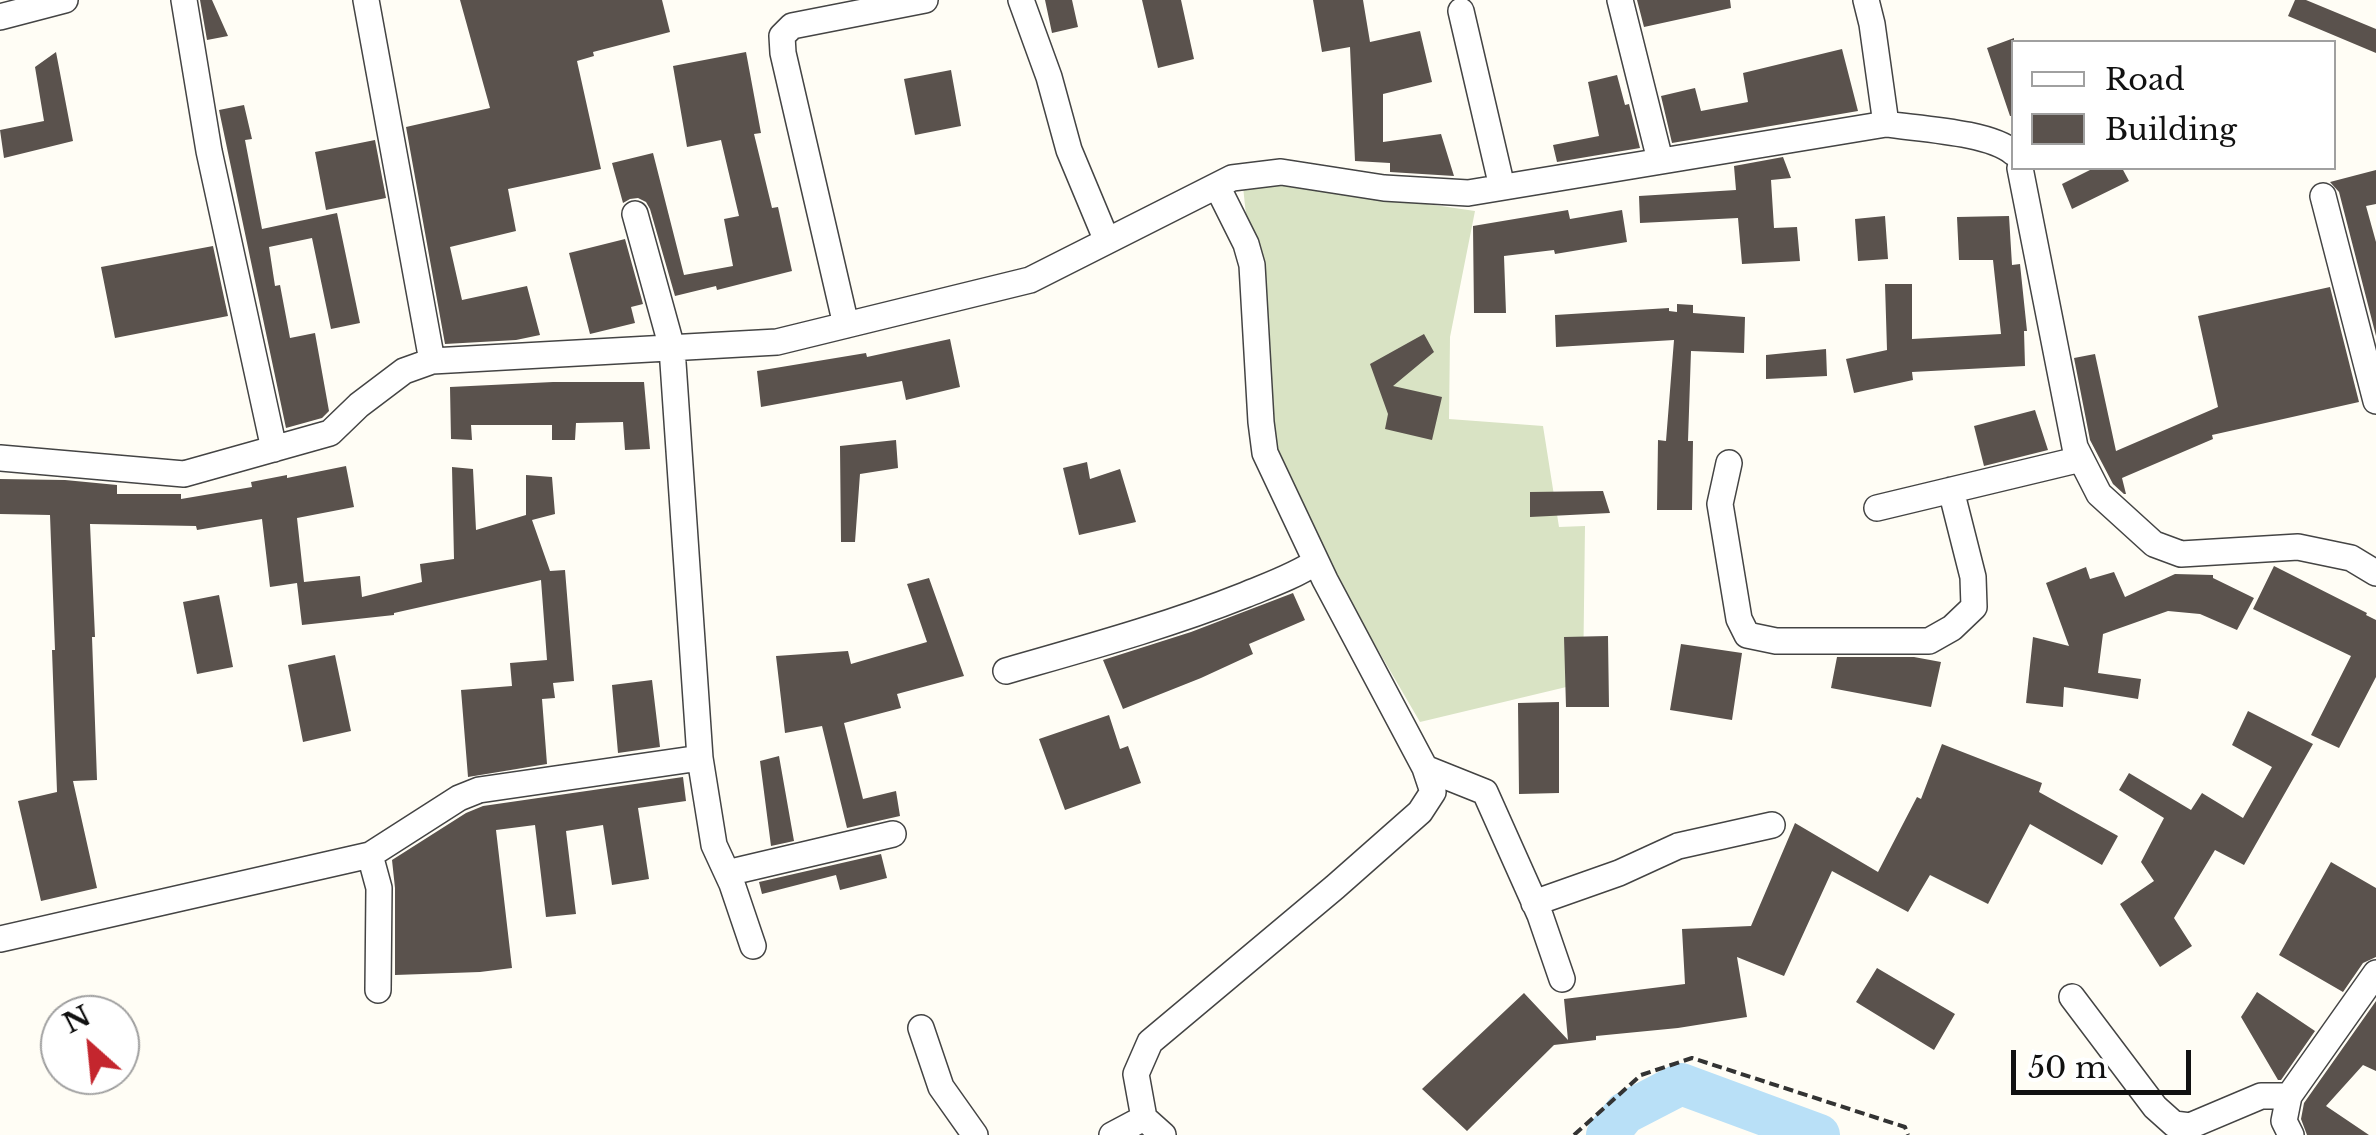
<!DOCTYPE html>
<html>
<head>
<meta charset="utf-8">
<style>
  body { margin:0 }
  #map { position:relative; width:2376px; height:1135px; overflow:hidden; background:#fffdf5; font-family:"Libre Baskerville",serif }
  canvas { display:block }
  .legend { position:absolute; left:2011px; top:40px; width:325px; height:130px; box-sizing:border-box; background:#fff; border:2px solid #a0a0a0; margin:0; padding:12px 18px; list-style:none; font-size:30px; color:#111 }
  .legend li { display:flex; align-items:center; gap:20px; height:50px }
  .legend b { width:50px; border:2px solid #a0a0a0 }
  .north { position:absolute; left:40px; top:995px; width:100px; height:100px; box-sizing:border-box; background:#fff; border:2px solid #a0a0a0; border-radius:50%; rotate:333deg; font-size:28px; font-weight:700; line-height:40px; text-align:center; color:#111 }
  .north::after { content:''; display:block; margin:auto; width:35px; height:45px; background:#c4262e; clip-path:polygon(50% 0,100% 100%,50% 72%,0 100%) }
  .scale { position:absolute; left:2011px; top:1050px; width:180px; height:45px; box-sizing:border-box; border:5px solid #111; border-top:0; padding-left:12px; font-size:30px; line-height:35px; white-space:nowrap; color:#111; -webkit-text-stroke:8px #fff; paint-order:stroke }
</style>
</head>
<body>
<div id="map">
<canvas width="2376" height="1135"></canvas>
<ul class="legend">
<li><b style="height:12px;background:#fff"></b>Road</li>
<li><b style="height:28px;background:#5a524d"></b>Building</li>
</ul>
<div class="north">N</div>
<div class="scale">50 m</div>
</div>
<script>
const ctx = document.querySelector('canvas').getContext('2d');
ctx.lineJoin = 'round';
function fill(path, color) { ctx.fillStyle = color; ctx.fill(path, 'evenodd'); }
function stroke(path, color, width, dash) { ctx.strokeStyle = color; ctx.lineWidth = width; ctx.lineCap = dash ? 'butt' : 'round'; ctx.setLineDash(dash || []); ctx.stroke(path); }
const cemetery = new Path2D(`
  M1242 177 1475 211 1450 337 1449 419 1543 426 1559 527 1585 526 1583 683 1420 722 1311 535 1270 443Z`);
const river = new Path2D(`
  M1607 1135 1625 1113 1681 1084 1819 1135`);
const building = new Path2D(`
  M200 0H212L228 36 207 40Z
  M460 0H662L670 32 593 52 594 56 577 61 601 169 508 189 516 231 450 247 462 300 527 286 540 335 516 340 445 344 406 127 490 108Z
  M1045 0H1072L1078 27 1052 33Z
  M1142 0H1181L1194 59 1158 68Z
  M1313 0H1363L1370 42 1420 31 1432 82 1383 94V142L1441 134 1454 176 1390 172V163L1355 161 1350 47 1322 52Z
  M1637 0H1730L1731 8 1644 27Z
  M2295 0H2306L2376 29V53L2288 16Z
  M2014 38V116H2010L1987 48Z
  M1842 49 1858 111 1672 143 1661 96 1695 88 1701 111 1748 102 1743 73Z
  M56 52 73 141 4 158 0 130 44 121 35 67Z
  M746 52 761 133 754 134 772 208 778 207 792 271 717 290 716 286 675 296 650 209 646 202 638 198 630 199 623 203 612 163 653 153 684 275 733 266 724 219 739 216 721 140 687 147 673 66Z
  M951 70 961 126 915 135 904 79Z
  M1617 75 1625 105 1629 104 1640 148 1557 162 1553 145 1599 136 1588 82Z
  M244 105 252 139 245 140 262 229 337 213 360 323 331 329 312 238 269 247 275 286 280 285 290 338 315 333 329 411 322 418 286 428 219 110Z
  M375 140 386 198 326 210 315 152Z
  M1783 157 1791 178 1771 180 1774 228 1797 227 1800 261 1742 264 1738 218 1640 223 1639 196 1736 190 1734 166Z
  M2094 168H2122L2129 181 2072 209 2062 184Z
  M2376 170V204L2366 206 2376 242V336L2339 192 2330 182Z
  M1568 210 1570 219 1622 210 1627 242 1555 254 1554 250 1504 256 1506 313H1474L1473 226Z
  M1885 216 1888 259 1858 261 1855 219Z
  M2009 216 2012 265 2020 264 2027 331H2024L2025 366 1912 372 1913 380 1854 393 1846 359 1887 350 1885 284H1912V339L2001 334 1993 260H1959L1957 217Z
  M625 239 643 304 631 307 635 323 590 334 569 253Z
  M213 246 228 316 115 338 101 267Z
  M2330 287 2359 402 2212 435 2213 439 2122 478 2126 494H2124L2113 484 2090 440 2074 358 2095 354 2116 451 2218 407 2198 316Z
  M1677 304 1693 305V313L1745 317 1744 353 1691 351 1688 441H1693L1692 510H1657L1658 440 1666 441 1674 340 1556 347 1555 315 1669 308V311L1677 312Z
  M1424 334 1434 352 1393 386 1442 397 1432 440 1385 429 1388 414 1370 364Z
  M950 339 960 387 906 400 902 381 761 407 757 371 866 353 867 357Z
  M1826 349 1827 376 1766 379V355Z
  M553 382H644L650 449 625 450 623 422 576 423 575 440H552V425H471L472 440 451 439 450 387Z
  M2035 410 2048 450 1984 466 1974 426Z
  M896 440 898 468 860 474 855 542H841L840 446Z
  M1087 462 1090 479 1120 469 1136 522 1079 535 1063 468Z
  M346 466 354 507 297 518 304 582 360 576 362 597 422 582 420 564 454 559 452 467 473 469 476 530 526 515V475L552 477 555 514 532 520 550 571 565 570 574 681 553 683 555 698 542 699 547 764 468 777 461 690 512 686 510 663 547 660 541 580 394 613V615L302 625 297 583 270 587 262 519 197 530 196 526 90 524 95 637H92L97 780 73 781 97 888 41 901 18 801 57 792 52 650H55L50 515 0 514V479L65 480 117 485V494H181V499L252 487 251 482 287 475V478Z
  M1603 491 1610 513 1530 517V492Z
  M2274 566 2367 613 2366 615 2376 620V677L2339 748 2311 735 2351 656 2253 609Z
  M2086 567 2090 579 2114 572 2125 597 2175 574 2213 575V578L2254 598 2237 630 2200 614 2168 611 2103 634 2098 673 2141 679 2138 699 2064 687 2063 707 2026 703 2033 637 2069 646 2046 583Z
  M929 578 964 676 897 694 901 708 844 723 863 799 896 791 900 816 847 828 822 726 785 733 776 656 848 651 851 664 927 642 907 584Z
  M1293 593 1305 620 1249 644 1253 654 1201 678 1123 709 1103 660 1191 632Z
  M219 595 233 667 197 674 183 602Z
  M1608 636 1609 707H1566L1564 637Z
  M1681 644 1742 653 1732 720 1670 710Z
  M335 655 351 731 303 742 288 665Z
  M1837 657H1914L1941 662 1931 707 1831 688Z
  M652 680 660 747 618 753 612 685Z
  M1559 702V793L1519 794 1518 703Z
  M2248 711 2313 744 2244 865 2215 850 2174 918 2192 946 2160 967 2120 904 2154 881 2141 862 2164 818 2119 790 2129 773 2191 810 2202 793 2243 818 2272 767 2232 745Z
  M1109 715 1120 749 1128 746 1141 783 1065 810 1039 739Z
  M1942 744 2042 783 2039 792 2118 836 2102 865 2030 824 1988 904 1930 875 1908 912 1832 871 1784 976 1737 957 1747 1017 1678 1028 1596 1036V1040L1554 1045 1467 1131 1422 1089 1524 993 1568 1040 1564 999 1685 984 1682 929 1751 926 1795 823 1878 872 1917 797 1921 799Z
  M779 756 794 841 771 846 760 761Z
  M683 777 686 801 638 808 649 879 612 885 603 825 566 831 576 914 546 917 535 825 496 830 512 968 480 972 395 975V888L392 860 466 813 483 806Z
  M881 854 887 878 840 890 836 875 762 894 759 882Z
  M2331 862 2376 888V957L2363 963 2343 992 2279 955Z
  M1877 968 1955 1014 1934 1050 1856 1002Z
  M2257 992 2315 1031 2281 1080H2278L2241 1017Z
  M2376 1001V1071L2363 1065 2326 1106 2369 1135H2307L2301 1119 2304 1103Z`);
const path = new Path2D(`
  M1574 1135 1641 1075 1692 1058 1905 1127 1908 1135`);
const minor = new Path2D(`
  M184 0 209 151 274 449
  M366 0 432 361
  M1021 0 1049 77 1069 150 1107 241
  M1620 0 1660 160
  M1866 0 1872 24 1886 124C1919 129 1990 132 2014 153
  M1461 11 1502 187
  M0 17 65 0
  M2020 168 2075 447 2099 494 2154 544 2181 554 2298 547 2351 558 2376 573
  M2323 196 2376 401
  M846 325 783 53 782 36 792 26 925 0
  M0 458 184 474 330 433 359 405 404 371 432 361 777 342 1030 280 1232 178 1281 172 1384 188 1468 193 1886 124
  M1729 463 1720 504 1739 619 1747 635 1776 641H1929L1952 628 1974 607 1973 577 1951 490
  M1877 508 2081 459
  M1006 671C1086 648 1167 626 1245 595 1269 585 1293 577 1316 562
  M700 758 714 845 732 884 753 946
  M1425 768 1485 792 1540 915 1562 979
  M370 855 379 888 378 990
  M727 873 893 834
  M1534 903 1619 873 1678 846 1772 825
  M0 939 370 855 459 798 479 790 700 758 672 348 635 214
  M2072 997 2155 1107 2174 1124 2190 1126 2261 1096H2289
  M921 1028 941 1087 975 1135
  M1112 1135 1144 1118
  M1163 1135 1144 1118 1136 1074 1150 1042 1335 887 1420 812 1433 792 1425 768 1325 580 1265 453 1261 422 1252 265 1246 244 1217 186
  M2291 1135 2284 1121 2289 1096 2376 973`);
fill(cemetery, '#d9e3c4');
stroke(river, '#b9e0f7', 42);
fill(building, '#5a524d');
stroke(minor, '#444', 28);
stroke(path, '#333', 4, [10, 5]);
stroke(minor, '#fff', 25);
</script>
</body>
</html>
